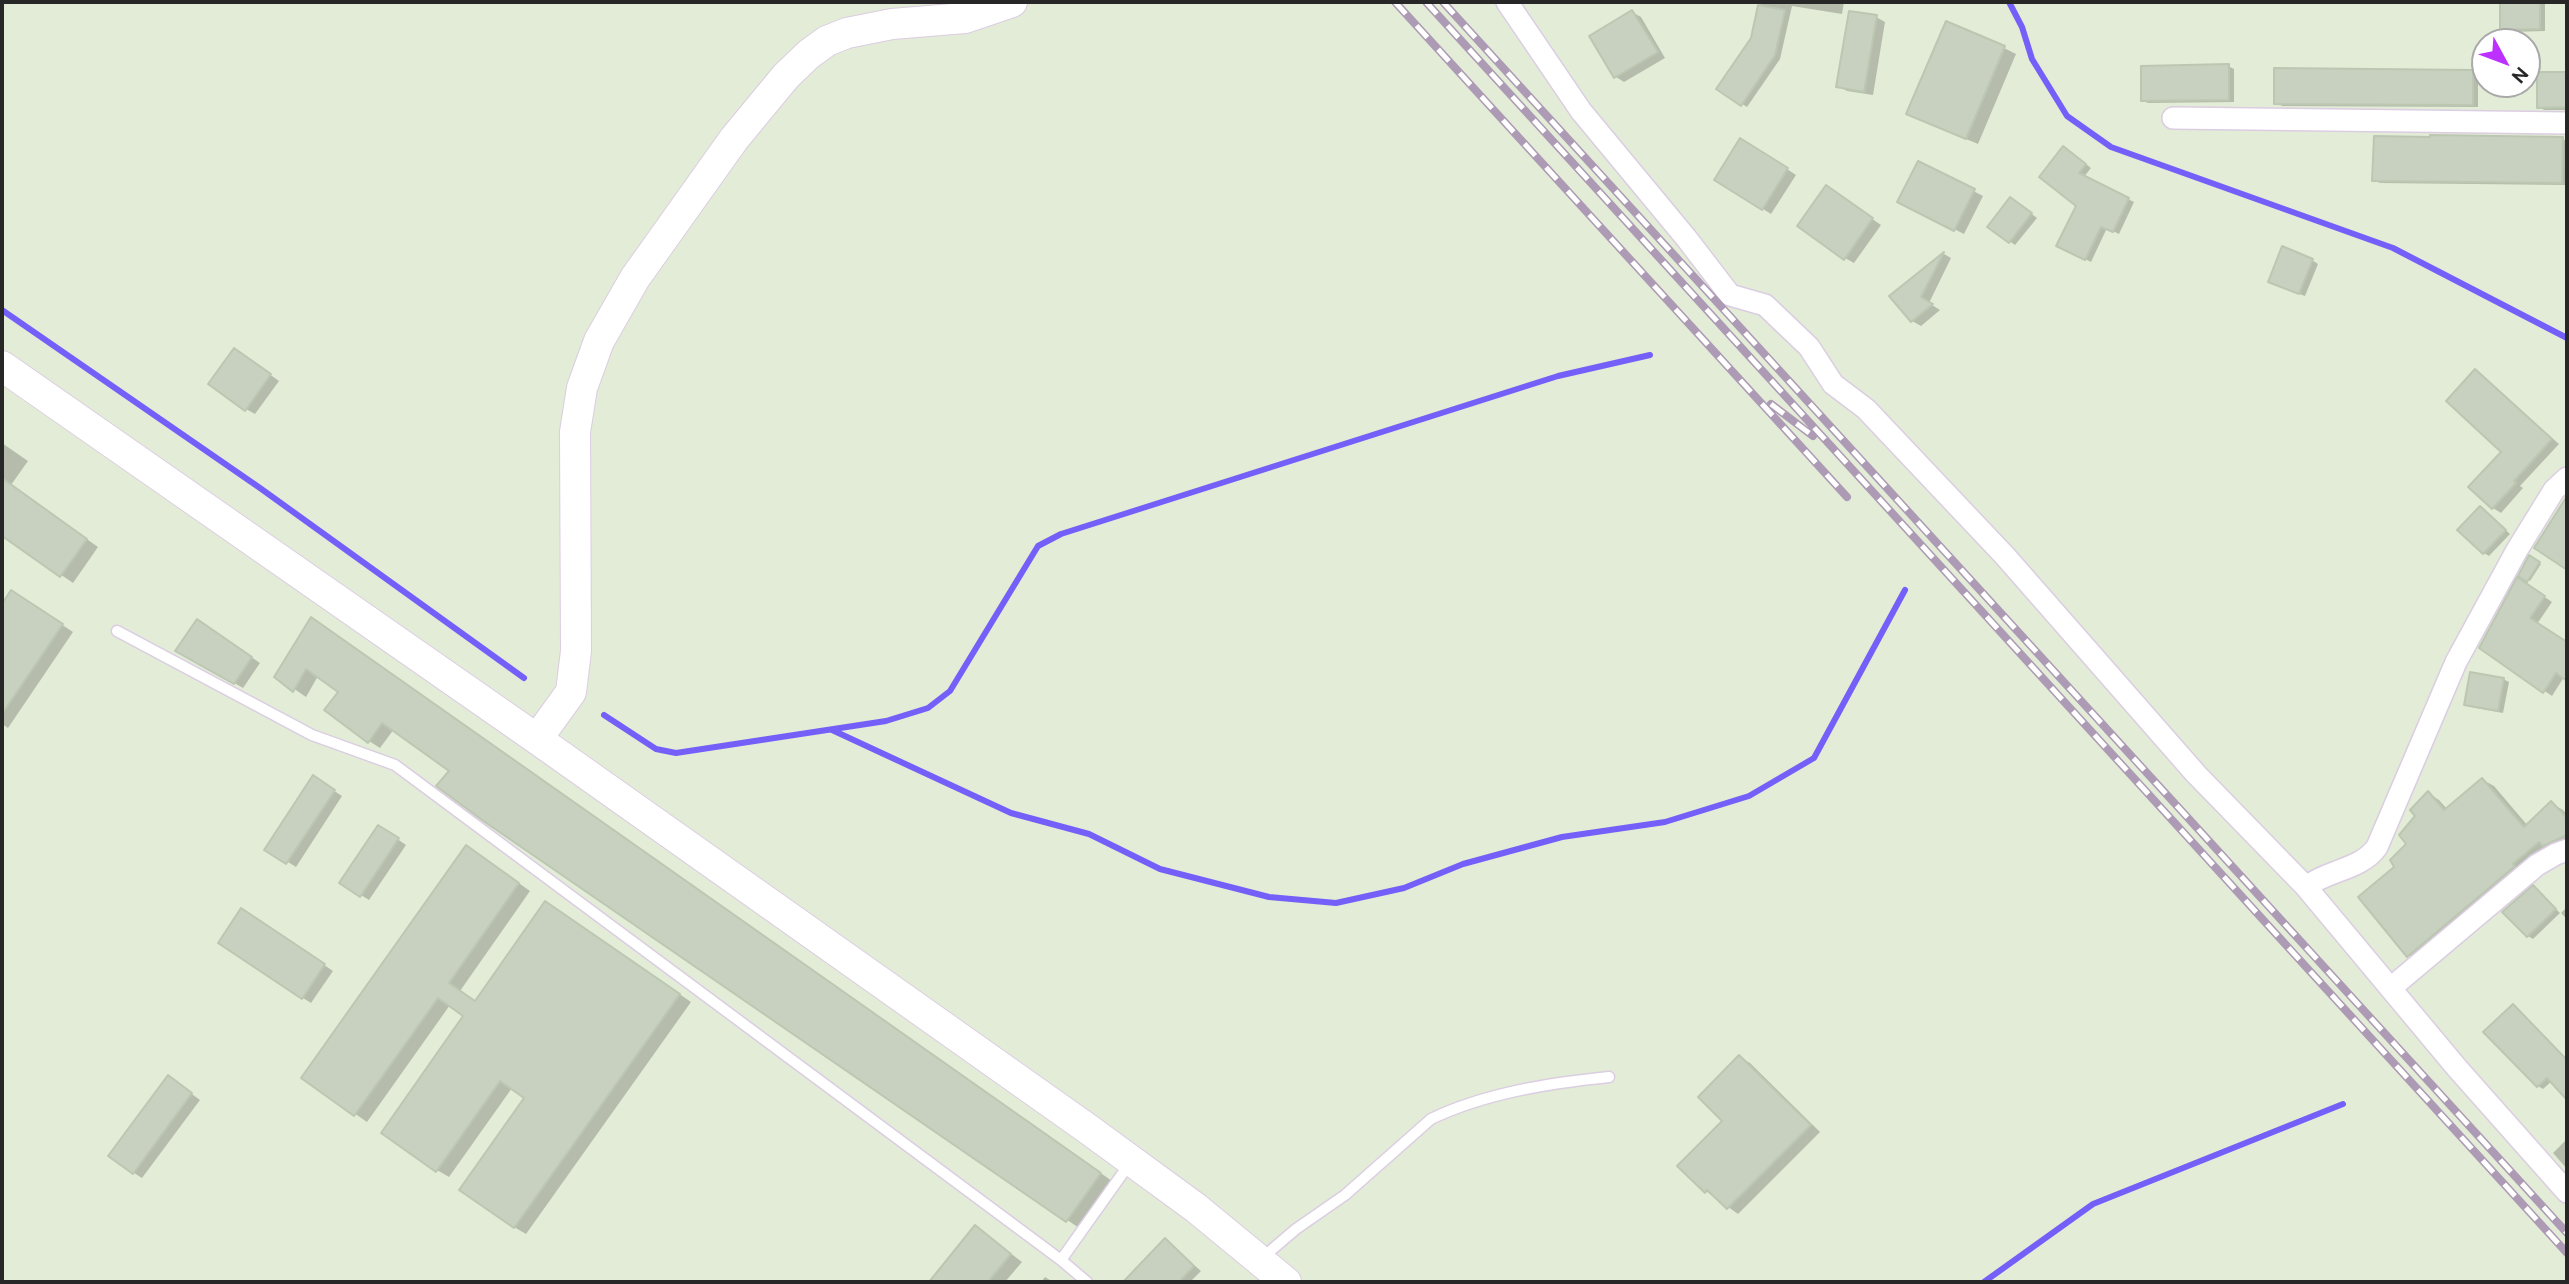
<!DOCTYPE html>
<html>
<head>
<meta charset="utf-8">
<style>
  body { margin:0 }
  #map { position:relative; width:2569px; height:1284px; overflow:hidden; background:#e3ecd7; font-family:Ubuntu,sans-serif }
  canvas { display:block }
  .frame { position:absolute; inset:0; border:4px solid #272727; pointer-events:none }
  .north { position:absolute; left:2471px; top:28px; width:70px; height:70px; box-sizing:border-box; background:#fff; border:2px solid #a9a9a9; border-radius:50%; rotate:131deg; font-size:19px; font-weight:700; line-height:28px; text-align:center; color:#272727 }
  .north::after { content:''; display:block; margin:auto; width:24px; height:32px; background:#bc31ff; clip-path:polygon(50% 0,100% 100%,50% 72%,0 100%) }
</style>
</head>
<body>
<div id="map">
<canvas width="2569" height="1284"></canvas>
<div class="frame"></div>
<div class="north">N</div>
</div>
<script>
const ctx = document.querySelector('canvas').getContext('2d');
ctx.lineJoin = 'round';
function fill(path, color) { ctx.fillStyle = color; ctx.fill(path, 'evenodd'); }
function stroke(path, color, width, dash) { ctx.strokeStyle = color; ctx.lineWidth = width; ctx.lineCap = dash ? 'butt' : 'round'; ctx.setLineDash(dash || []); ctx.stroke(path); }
const shadow = new Path2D(`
  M1761 2H1844L1842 14 1792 6 1780 59 1747 107 1719 89 1753 39Z
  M2502 2H2545V31L2508 32 2502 29Z
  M1632 12 1641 17 1665 58 1624 82 1616 77Z
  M1876 17 1885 22 1873 95 1847 91 1838 86Z
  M2004 48 2016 54 1978 144 1921 120Z
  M2228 66 2234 69V102L2148 103 2142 100Z
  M2472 71 2478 74V107L2282 106 2276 102Z
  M2539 74H2567V110H2544L2539 107Z
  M2375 137 2567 140V185L2380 183 2374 180Z
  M1750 145 1796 175 1771 214 1763 209Z
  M2069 151 2091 168 2083 178 2134 202 2119 234 2107 228 2091 262 2064 248 2078 205Z
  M1919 163 1983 196 1964 234 1908 206Z
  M1835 193 1881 225 1854 263 1845 258Z
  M2016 202 2037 218 2015 245 1990 227Z
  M1944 254 1951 258 1929 303 1940 310 1921 326 1912 321 1892 296Z
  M2312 260 2318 264 2305 296 2275 285Z
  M243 355 279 381 255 414 246 409Z
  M2476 371 2559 444 2520 486 2523 488 2501 513 2493 508 2503 451Z
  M2 443 28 461 11 485 98 547 73 583 2 534Z
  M2485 511 2510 534 2489 556 2484 553Z
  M2530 557 2541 564 2530 581 2520 575Z
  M2526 584 2552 602 2537 624 2567 643V679L2564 677 2552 696 2481 648Z
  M12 592 73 632 8 728 2 724V607Z
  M206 626 260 663 243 688 178 650Z
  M323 626 1112 1181 1079 1228 483 818 451 770 394 729 380 748 369 741 341 692 318 676 306 697 277 677Z
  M2503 679 2509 682 2503 713 2471 707 2466 704Z
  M2483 780 2494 786 2528 826 2551 803 2563 810 2567 815V847L2420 962 2408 955 2396 868 2428 793 2439 800 2448 810Z
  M322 783 342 796 296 867 267 849Z
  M387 832 406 845 369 900 361 895Z
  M478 854 530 891 460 991 476 1002 557 910 691 1002 526 1234 514 1227 526 1098 512 1088 449 1177 437 1170 466 1016 450 1005 367 1122 303 1078Z
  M2533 887 2560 913 2533 939 2528 936Z
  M2567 907V919L2561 913Z
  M250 915 333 971 311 1003 303 998Z
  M2513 1006 2567 1060V1097L2552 1081 2543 1089 2538 1086Z
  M1739 1057 1750 1063 1820 1132 1738 1214 1706 1191Z
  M177 1083 200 1100 142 1178 134 1173Z
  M2567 1139V1169L2553 1153Z
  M976 1227 1022 1262 1005 1282H931Z
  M1165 1240 1201 1271 1190 1282H1125Z
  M1045 1277 1053 1282H1041Z`);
const stream = new Path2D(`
  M2009 2 2022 27 2032 59 2067 116 2111 147 2393 248 2567 338
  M2 310 260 488 524 678
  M604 715 656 749 676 753 886 721 928 708 950 691 1038 546 1061 534 1558 376 1650 355
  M832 730 1011 813 1089 834 1160 869 1269 897 1336 903 1404 888 1463 864 1562 837 1665 822 1749 796 1814 758 1905 590
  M1984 1282 2093 1204 2343 1104`);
const building = new Path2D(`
  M2500 2H2540V29L2500 30Z
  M1758 5 1785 10 1775 55 1741 106 1716 89 1751 38Z
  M1632 10 1658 52 1614 78 1589 36Z
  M1849 11 1877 15 1864 92 1836 87Z
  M1946 21 2005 46 1966 139 1906 114Z
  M2229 64V100L2141 101V66Z
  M2274 68 2473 70V105L2274 104Z
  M2537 72H2567V107L2537 108Z
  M2430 135 2563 137 2562 183 2372 181 2374 136 2430 137Z
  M1740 138 1788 168 1762 210 1714 180Z
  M2063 146 2086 164 2079 173 2129 198 2113 232 2101 227 2085 260 2056 246 2076 206 2039 177Z
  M1918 161 1975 189 1954 231 1897 202Z
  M1826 185 1873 218 1844 260 1797 226Z
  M2010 197 2032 213 2009 243 1987 227Z
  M2282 246 2313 259 2299 294 2268 282Z
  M1944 252 1921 297 1933 304 1911 322 1889 296Z
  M234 348 271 374 245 411 208 384Z
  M2475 369 2552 439 2514 481 2516 483 2492 509 2468 487 2501 452 2446 401Z
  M2 478 87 539 60 577 2 536Z
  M2567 496V570L2534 548Z
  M2480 506 2506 530 2483 554 2457 530Z
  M2529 555 2540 562 2527 582 2518 576Z
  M2517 577 2545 596 2530 618 2567 642V681L2556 673 2543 693 2479 648Z
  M11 590 63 624 2 714V604Z
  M311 617 1101 1173 1066 1222 482 820 436 786 449 771 382 723 368 743 324 710 338 692 306 669 293 692 274 677Z
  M197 619 252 657 234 684 175 651Z
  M2470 672 2504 678 2498 711 2464 705Z
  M313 775 335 790 286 864 264 850Z
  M2482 778 2524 827 2551 801 2567 818V835L2543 846 2539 842 2513 864 2515 866 2407 957 2358 897 2394 867 2390 860 2406 844 2399 835 2415 816 2410 810 2428 791 2444 810Z
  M378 825 399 838 360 897 339 883Z
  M466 845 519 883 449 983 475 1001 545 901 680 994 514 1228 459 1190 524 1098 500 1081 436 1172 381 1133 463 1016 438 998 354 1116 301 1078Z
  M2533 885 2556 909 2527 937 2502 912Z
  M241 908 325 964 302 999 218 943Z
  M2513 1004 2567 1060V1100L2547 1078 2537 1087 2483 1032Z
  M1739 1055 1811 1125 1727 1209 1707 1190 1705 1193 1677 1166 1722 1121 1698 1097Z
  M168 1075 192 1093 133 1174 108 1156Z
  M975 1225 1011 1254 988 1282H929Z
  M1165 1238 1194 1266 1179 1282H1123Z`);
const lane = new Path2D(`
  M117 631 312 735 395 765 1061 1260 1087 1282
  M1262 1258 1296 1229 1345 1195 1431 1119C1485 1093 1550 1083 1609 1077
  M1061 1260 1130 1163`);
const street = new Path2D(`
  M1507 2 1581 111 1687 239 1730 295 1765 305 1809 347 1833 384 1866 409 2005 556 2196 774 2306 887 2457 1068 2567 1192
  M2173 118 2567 123
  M2306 887C2327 870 2361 870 2377 847L2456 662 2517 550 2554 490 2567 478
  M2392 987 2537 865 2556 854 2567 850`);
const secondary = new Path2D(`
  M2 366 537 739 1088 1129 1196 1208 1286 1282
  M537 739 571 692 576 651 575 432 582 388 599 341 635 278 734 139 786 76 809 54 827 41 847 33 892 24 965 18 1012 2`);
const rail = new Path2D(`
  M1395 2 1847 497
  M1426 2 2567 1253
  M1443 2 2567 1233
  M1771 404 1813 436`);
fill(shadow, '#0003');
stroke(stream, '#7460f8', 6);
fill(building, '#c8d1c0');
stroke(building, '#bcc7b1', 2);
stroke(lane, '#dbcde2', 13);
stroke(street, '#dbcde2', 24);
stroke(secondary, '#dbcde2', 32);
stroke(lane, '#fff', 10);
stroke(street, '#fff', 21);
stroke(secondary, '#fff', 30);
stroke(rail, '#ad9ab4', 8);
stroke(rail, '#fff', 5, [16]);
</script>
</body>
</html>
